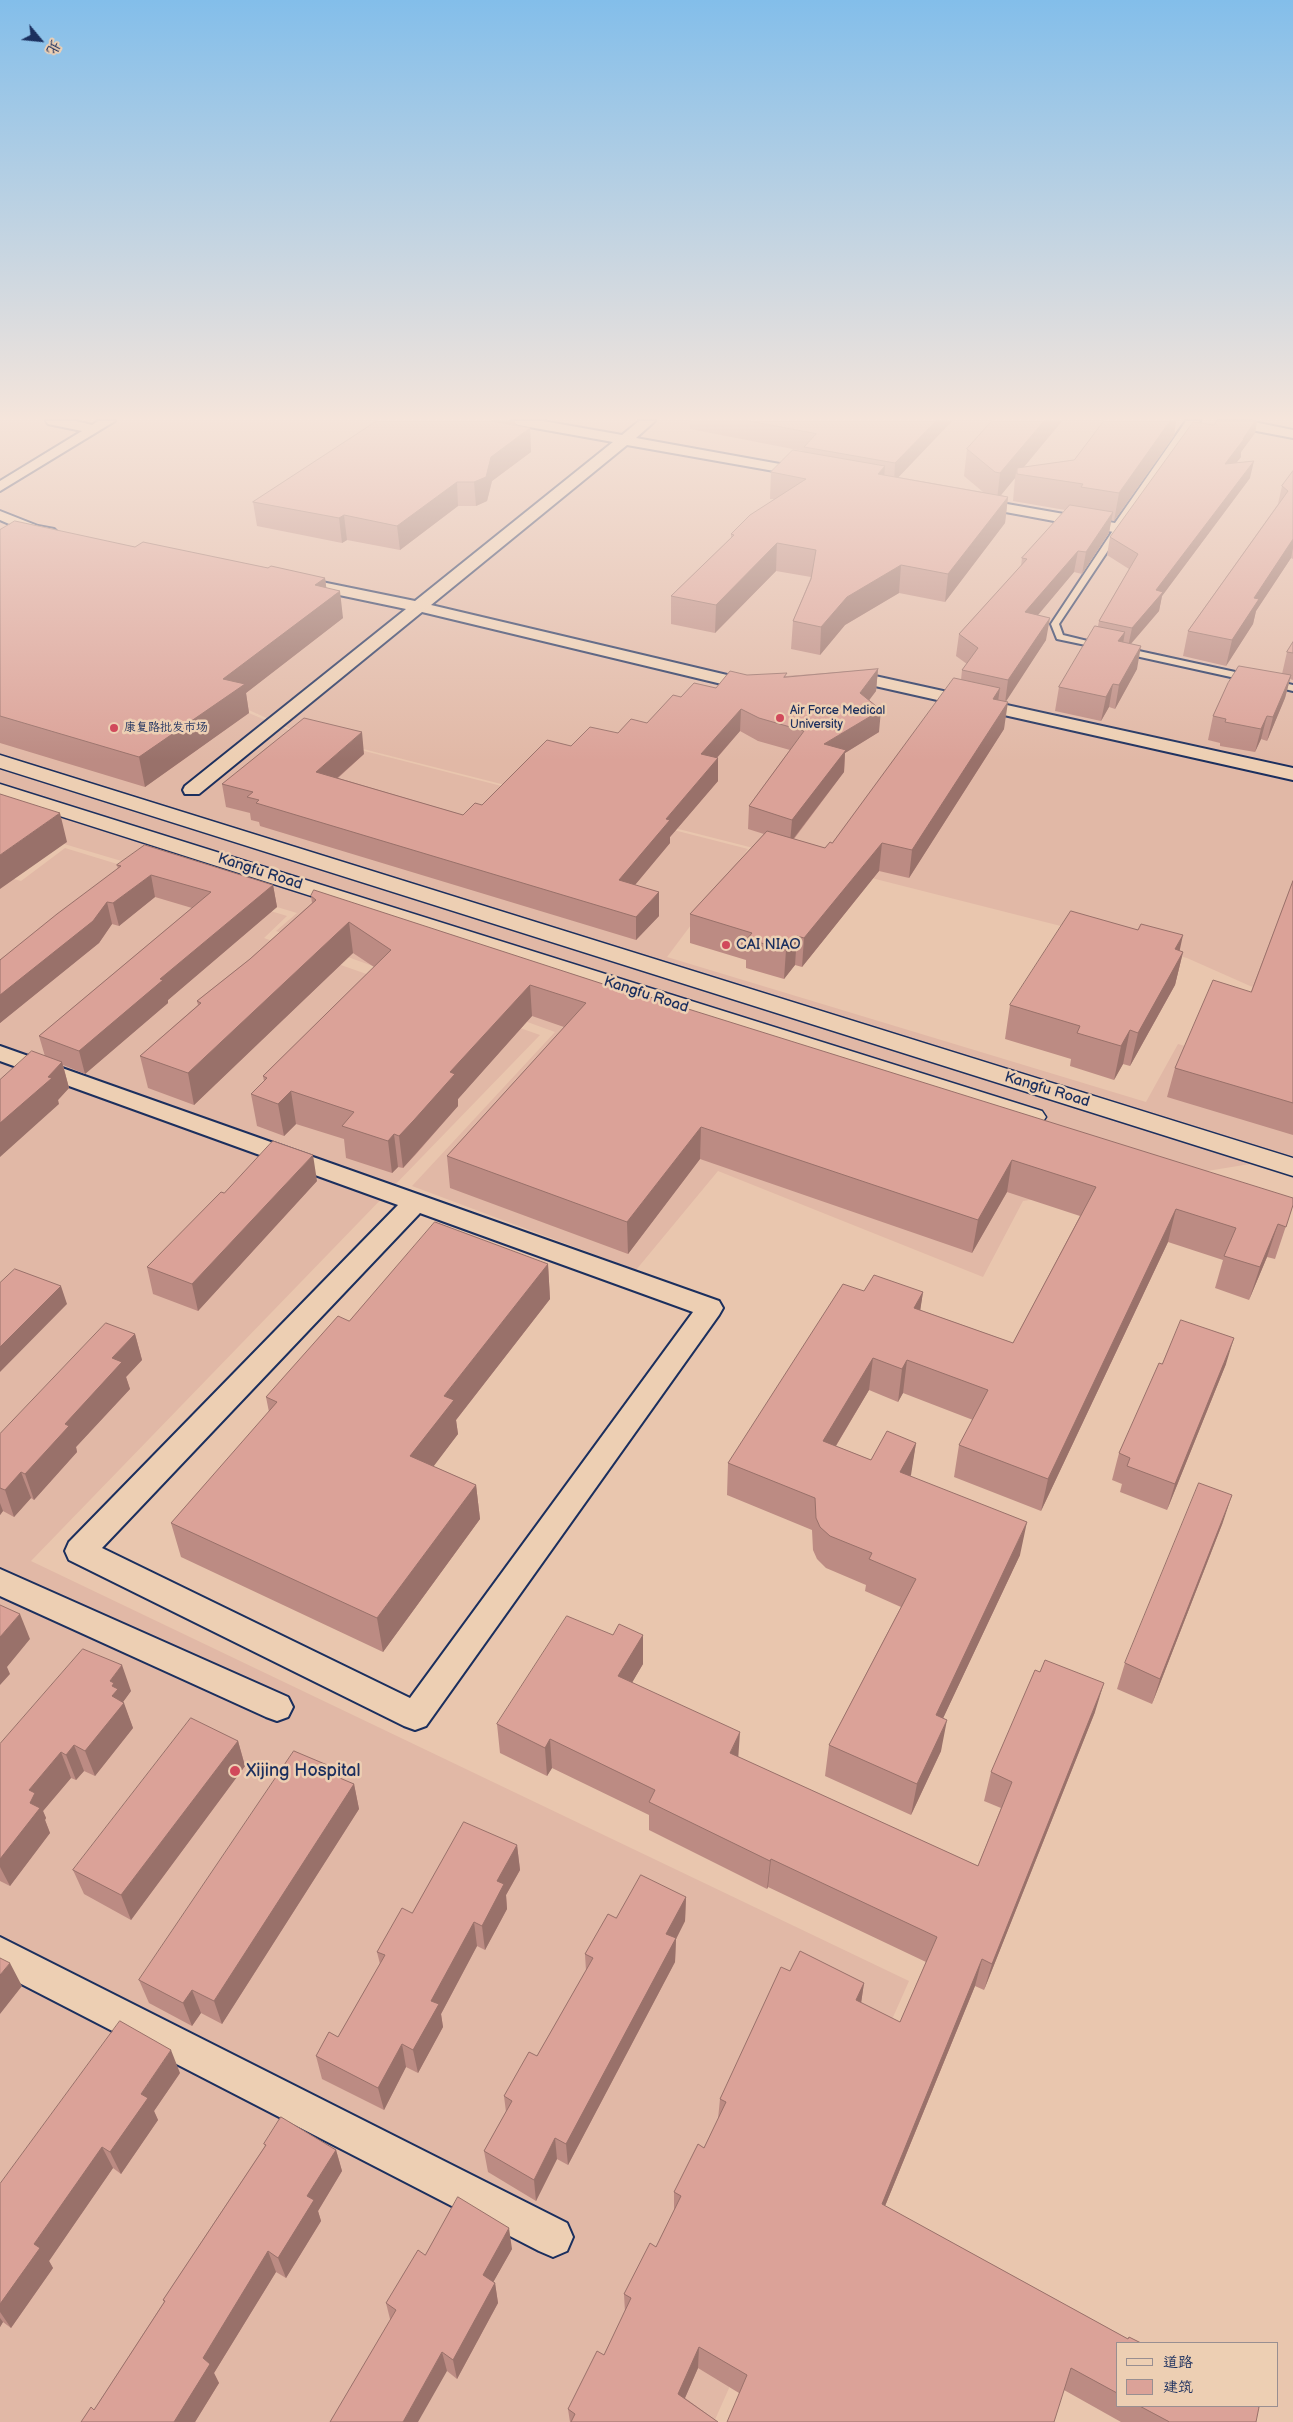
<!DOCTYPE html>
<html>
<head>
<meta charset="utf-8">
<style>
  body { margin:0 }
  #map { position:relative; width:1293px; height:2422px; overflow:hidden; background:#e9c6ae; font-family:"Balsamiq Sans","LXGW WenKai TC",sans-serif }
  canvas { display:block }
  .legend { position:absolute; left:1116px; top:2342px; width:162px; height:65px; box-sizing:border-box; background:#edcfb3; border:1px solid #998f91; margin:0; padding:6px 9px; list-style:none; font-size:15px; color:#1b2f5e }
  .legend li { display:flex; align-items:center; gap:10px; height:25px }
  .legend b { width:25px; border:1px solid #998f91 }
  .north { position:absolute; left:15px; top:15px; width:50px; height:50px; -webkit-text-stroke:4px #edcfb3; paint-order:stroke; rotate:118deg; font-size:14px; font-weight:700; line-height:20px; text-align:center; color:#1b2f5e }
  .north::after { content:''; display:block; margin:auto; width:18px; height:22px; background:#1b2f5e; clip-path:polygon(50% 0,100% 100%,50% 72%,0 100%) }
</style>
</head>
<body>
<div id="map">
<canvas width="1293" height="2422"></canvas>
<ul class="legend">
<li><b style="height:6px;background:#edcfb3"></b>道路</li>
<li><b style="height:14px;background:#dba298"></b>建筑</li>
</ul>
<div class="north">北</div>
</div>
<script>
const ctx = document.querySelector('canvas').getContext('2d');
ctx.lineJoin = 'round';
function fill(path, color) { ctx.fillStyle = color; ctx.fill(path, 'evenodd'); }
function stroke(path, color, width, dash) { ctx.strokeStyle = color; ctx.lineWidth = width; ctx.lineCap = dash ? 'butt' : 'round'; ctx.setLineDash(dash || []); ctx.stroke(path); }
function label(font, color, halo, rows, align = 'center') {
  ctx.font = font + ' "Balsamiq Sans","LXGW WenKai TC",sans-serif'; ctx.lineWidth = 5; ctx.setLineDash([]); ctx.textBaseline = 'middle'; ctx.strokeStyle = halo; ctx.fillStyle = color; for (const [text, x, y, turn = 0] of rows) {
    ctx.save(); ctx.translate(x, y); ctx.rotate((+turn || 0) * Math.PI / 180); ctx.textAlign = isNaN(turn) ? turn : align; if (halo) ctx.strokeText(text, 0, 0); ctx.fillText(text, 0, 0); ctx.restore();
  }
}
const built = new Path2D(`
  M0 421H1293V1005L1187 958 300 733 233 703 0 639Z
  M0 643 249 713 298 734 748 849 667 957 1146 1102 1178 1044 1293 1077V1157L1023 1201 983 1277 718 1171 636 1270 412 1186 555 1032 276 931 297 913 0 825Z
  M65 848 287 916 264 938 540 1035 31 1561 909 1981 714 2422H0V875L21 881Z`);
const service = new Path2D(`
  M1116 526 1123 528 1059 624 1063 635 1104 645 1100 648 1057 639 1051 624Z
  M1125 648 1249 675 1253 678 1249 681 1122 653 1121 651Z
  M1271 680 1293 685V691L1268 685 1267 683Z`);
const minor = new Path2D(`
  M46 421H76L92 425 98 421H115L0 491V481L82 431 48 424Z
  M511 421H543L622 435 639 421H655L636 438 813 470 815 473 808 477 627 445 431 605 761 683 764 687 761 691 755 692 422 612 199 794H185L183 790 185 786 406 609 301 587 299 584 301 581 307 579 415 601 613 442 518 425Z
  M1186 421H1200L1124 531 1119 533 973 506 966 502 973 498 1115 523Z
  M1218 421H1249L1293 430V438L1225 425Z
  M0 511 38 526 54 529 57 532 49 537 30 533 0 520Z
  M875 676 1293 768V780L875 686H836L833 682 836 678Z
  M0 1046 719 1301 723 1308 719 1315 426 1726 415 1730 404 1726 69 1560 65 1551 69 1542 398 1205 0 1061ZM420 1213 693 1312 410 1698 102 1548Z
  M0 1569 288 1697 293 1707 288 1717 277 1721 266 1717 0 1596Z
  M0 1937 567 2223 573 2237 567 2251 553 2257 539 2251 0 1973Z`);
const secondary = new Path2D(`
  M0 755 1293 1158V1176L0 768Z
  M0 784 1042 1111 1046 1117 1042 1123 1033 1125 1024 1123 0 797Z`);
const wall = new Path2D(`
  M377 421H515L516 426 530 428 531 452 492 481 487 501 476 506H458L400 550 347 540 342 543 257 526 253 502Z
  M690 421H952L898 477 983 492 964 476 967 449 992 421H1062L1024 467 1074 460 1104 421H1176L1174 436 1114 521 1111 520 1109 533 1082 574 1074 572 1038 615 1046 640 1005 701 1004 729 909 878 879 871 802 967 795 965 784 979 746 968V960L690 943V914L764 834 748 829 749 806 790 750 758 741 740 731 717 758H718V781L670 837V843L635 885 659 916 636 940 260 826 259 822 251 820 250 813 226 807 222 784 364 754 338 778 463 815 482 805 571 746 618 733 647 723 681 697 716 688 747 675 787 676 878 669 876 691 869 700 879 732 845 753 844 772 794 839 825 848 832 843 961 680 962 670 967 664 956 656 959 634 1021 566 1022 558 1065 510 1013 501 1015 478 1001 495 1008 497 1005 523 945 602 899 593 845 625 820 655 791 649 793 621 811 577 776 571 715 633 671 624V596L731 538V534L774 499H770L771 472 803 452V451L690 429Z
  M1217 421H1263H1257L1255 433 1241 452V457L1236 463 1250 478 1162 596 1159 611 1131 644 1137 669 1115 709 1109 707 1101 721 1055 711 1059 687 1098 626 1099 621 1129 569 1107 555 1110 537Z
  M1293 471V559L1291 558 1256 611 1253 624 1226 666 1183 656 1188 631 1278 504 1282 486Z
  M0 530 135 547 325 578 326 588 343 618 246 693 249 713 145 787 0 743Z
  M1293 642V680L1290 679 1285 698 1267 741 1261 739 1255 752 1220 746V743L1208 740 1213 716 1282 674 1287 652Z
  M117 865 273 885 277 907 168 1000V1003L85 1074 63 1065 69 1088 58 1100 59 1104 39 1036 192 908 155 897 119 926 112 924 99 943 0 1023V960L118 869Z
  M1293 881V1135L1167 1097 1175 1068 1251 992Z
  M311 896 603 984 1293 1205 1275 1259 1267 1257 1249 1300 1215 1288 1223 1260 1168 1242 1041 1511 954 1477 959 1445 973 1420 903 1393 898 1402 869 1390 836 1446 871 1460 916 1443 910 1476 1020 1555 943 1718 941 1751 911 1815 825 1776 829 1745 901 1607 865 1591 866 1585 826 1568 817 1559 813 1550 812 1530 727 1495 728 1463 864 1291 923 1292 920 1310 1013 1343 1080 1216 1007 1192 972 1253 700 1159 628 1254 450 1188 447 1156 564 1027 532 1016 458 1099V1106L417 1153 403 1168 398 1167 392 1173 346 1158 344 1139 296 1124 284 1136 257 1126 251 1094 264 1081 263 1076 374 967 353 953 194 1105 148 1088 140 1056 198 1005 197 1001 250 959 312 903Z
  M1180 951 1183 952 1175 985 1130 1066 1123 1064 1114 1080 1070 1066 1071 1059 1005 1039 1010 1005Z
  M317 1181 198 1311 153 1294 147 1267 224 1193Z
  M548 1264 550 1299 456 1420 458 1434 433 1466 476 1485 480 1519 383 1652 181 1557 171 1523 269 1412 266 1397 349 1321Z
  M135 1334 142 1360 126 1377 130 1389 76 1447 77 1452 34 1500 31 1498 14 1517 3 1511 0 1515V1434Z
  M1162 1364H1226L1167 1510 1120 1492 1122 1484 1112 1480 1119 1453Z
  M1223 1522 1152 1704 1117 1689 1125 1663Z
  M613 1635H643V1664L632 1682 738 1757 978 1866 1001 1808 984 1801 991 1772 1095 1712 984 1990 975 1986 885 2206 1128 2339 1129 2337 1141 2343H1117V2406H1256V2422H1121L1064 2390 739 2393 698 2368 685 2398 718 2422H570L568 2409 604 2355 625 2312 624 2294 656 2247 674 2211V2192L704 2148 718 2119 720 2099 790 1971 864 1983 861 2003 900 2022 926 1962 768 1887 767 1889 649 1830V1815L552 1768 547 1776 500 1753 497 1724Z
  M131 1691 123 1702 133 1728 95 1776 84 1771 76 1780 71 1778 43 1811 46 1818 45 1820 50 1833 10 1886 0 1881V1744Z
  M238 1741 245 1766 131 1920 84 1894 73 1870Z
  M339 1770 341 1779 354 1784 359 1809 222 2024 201 2013 192 2026 149 2003 139 1980Z
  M517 1845 520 1870 506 1895 507 1909 485 1950 477 1946 441 2014 443 2027 418 2073 406 2067 384 2110 322 2079 316 2056 338 2037 380 1964 377 1952 412 1913Z
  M686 1897 685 1921 676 1939 675 1962 568 2165 557 2159 536 2201 488 2172 484 2151 506 2112 504 2096 537 2056 586 1971 585 1954 616 1918Z
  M180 2073 154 2111 158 2120 121 2174 113 2168 49 2261 53 2268 11 2328 3 2322 0 2327V2184Z
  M264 2144 336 2150 342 2171 318 2211 321 2221 286 2278 276 2272 214 2373 219 2383 195 2422H81L94 2410 164 2302 163 2300 265 2146Z
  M512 2249 493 2282 495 2283 498 2303 457 2379 447 2371 390 2319 386 2303 425 2255Z`);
const shadedWall = new Path2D(`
  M489 421H515L516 426Z
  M936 421H952L894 482 895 463Z
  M1044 421H1062L1018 474 1017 468 1015 478 997 500 1000 473Z
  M1170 421H1176L1174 436 1114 521 1119 493Z
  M1255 421H1257L1255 433 1241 452V457L1221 482 1225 464Z
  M530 428 531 452 492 481 487 501 476 506 474 482 491 457Z
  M1254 461 1250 478 1162 596 1159 611 1128 647 1132 628 1156 590Z
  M885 466 883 493 878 474Z
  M457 482 458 506 400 550 397 526Z
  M1008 497 1005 523 945 602 948 574Z
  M1113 512 1109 533 1082 574 1086 552Z
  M344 515 347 540 342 543 339 518Z
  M1293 539V548L1291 558 1256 611 1253 624 1226 666 1232 640 1254 598Z
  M777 543 776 571 715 633 716 605Z
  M1078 551 1074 572 1022 634 1025 612Z
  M901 565 899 593 845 625 820 655 821 627 847 597Z
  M325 578 328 600 340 591 343 618 246 693 249 713 145 787 139 757 223 679 315 585Z
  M1050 618 1046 640 1005 703 1008 680Z
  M1125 632 1121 655 1118 641Z
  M1141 646 1137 669 1115 709 1119 685Z
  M878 669 876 691 858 715 860 693Z
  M1291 675 1285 698 1267 741 1273 717Z
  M1113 684 1109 707 1101 721 1106 697Z
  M1000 688 996 715 993 699Z
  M1008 702 1004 729 909 878 912 850Z
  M741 709 740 731 700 777 701 754Z
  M881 710 879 732 845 753 844 772 790 843 792 820 824 744Z
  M1267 716 1261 739 1255 752 1261 729Z
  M362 732 364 754 319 794 316 772Z
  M718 758V781L670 837V843L619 904V880L666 819Z
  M60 813 67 842 0 889V855Z
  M882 843 879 871 802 967 804 938Z
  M151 875 155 897 119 926 113 903Z
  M273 885 277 907 168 1000V1003L85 1074 79 1051 160 979Z
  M659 892V916L636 940V917Z
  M107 902 112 924 99 943 0 1023V995Z
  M349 922 353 953 194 1105 188 1073Z
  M1183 935 1177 963 1183 952 1175 985 1130 1066 1138 1033 1175 949Z
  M797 936 795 965 784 979 786 950Z
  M530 985 532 1016 458 1099V1106L403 1168 399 1136 450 1072Z
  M1130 1030 1123 1064 1114 1080 1121 1046Z
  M62 1062 69 1088 58 1100 59 1104 0 1157V1123L48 1077Z
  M291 1091 296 1124 284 1136 278 1104Z
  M701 1127 700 1159 628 1254 627 1222Z
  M394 1134 398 1167 392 1173 388 1141Z
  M313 1155 317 1181 198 1311 192 1284Z
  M1012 1160 1007 1192 972 1253 978 1220Z
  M1176 1209 1168 1242 1041 1511 1048 1479Z
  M1278 1224 1267 1257 1249 1300 1260 1267Z
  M548 1264 550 1299 456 1420 458 1434 415 1491 410 1456 444 1396Z
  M61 1286 67 1304 0 1372V1347Z
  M923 1292 918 1325 914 1308Z
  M135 1334 142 1360 126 1377 130 1389 76 1447 77 1452 34 1500 25 1474 65 1424 112 1358Z
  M1234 1338 1226 1364 1167 1510 1175 1484Z
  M873 1358 869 1390 819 1474 823 1441Z
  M907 1360 903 1393 898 1402 902 1369Z
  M916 1443 911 1475 895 1504 900 1472Z
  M21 1472 31 1498 14 1517 5 1490Z
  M476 1485 480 1519 383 1652 377 1618Z
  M1232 1495 1223 1522 1152 1704 1160 1679Z
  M0 1503 3 1511 0 1515Z
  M1027 1522 1020 1555 930 1746 936 1715Z
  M20 1614 30 1639 7 1667 10 1674 0 1685V1637Z
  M643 1635V1664L619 1705 618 1676Z
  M122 1665 131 1691 123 1702 124 1703 133 1728 95 1776 85 1751 112 1696 110 1681Z
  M1104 1683 1095 1712 984 1990 992 1964Z
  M947 1720 941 1751 911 1815 917 1784Z
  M740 1732 738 1761 730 1753Z
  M550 1739 552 1768 547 1776 545 1748Z
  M238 1741 245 1766 131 1920 121 1895Z
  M74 1745 84 1771 76 1780 66 1755Z
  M61 1752 71 1778 43 1811 46 1818 45 1820 50 1833 10 1886 0 1867V1859L30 1803 29 1790Z
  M339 1770 345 1795 335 1776Z
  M354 1784 359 1809 222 2024 214 2001Z
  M517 1845 520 1870 506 1895 507 1909 485 1950 482 1926 497 1881Z
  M771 1859 768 1887 767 1889 770 1861Z
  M686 1897 685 1921 676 1939 675 1962 568 2165 566 2144 666 1934Z
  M474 1922 477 1946 441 2014 443 2027 418 2073 413 2050 431 2001Z
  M982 1959 975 1986 876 2228 882 2204Z
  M10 1963 22 1986 0 2014V1975Z
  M864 1983 860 2010 856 2000Z
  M192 1990 201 2013 192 2026 183 2003Z
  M402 2044 406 2067 384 2110 378 2088Z
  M171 2050 180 2073 154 2111 158 2120 121 2174 110 2152 141 2094Z
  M555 2138 557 2159 536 2201 534 2180Z
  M102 2147 113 2168 49 2261 53 2268 11 2328 0 2312V2304L34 2244Z
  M336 2150 342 2171 318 2211 321 2221 286 2278 278 2258 307 2196Z
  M509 2228 512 2249 486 2295 483 2275Z
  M268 2251 276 2272 214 2373 219 2383 195 2422H174L203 2358Z
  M495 2283 498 2303 457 2379 453 2360Z
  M0 2318 3 2322 0 2327Z
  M699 2347 698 2368 678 2414V2394Z
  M442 2352 447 2371 418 2422H403Z`);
const building = new Path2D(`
  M377 421H491L530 428 491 457 486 477 474 482H457L397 526 344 515 339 518 253 502Z
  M750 421H936L895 463 804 447 816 434Z
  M992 421H1044L1000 473 995 472 967 449Z
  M1104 421H1170L1119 493 1081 487 1083 484 1017 474V468L1074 460Z
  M1217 421H1255L1243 439H1244L1225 464 1254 461 1156 590 1163 592 1132 628 1099 621 1138 554 1110 537 1193 422 1214 425Z
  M793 450 885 466 878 474 1008 497 948 574 901 565 847 597 821 627 793 621 811 579 816 550 777 543 716 605 671 596 734 535 731 534 750 515 806 479 771 472Z
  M1293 471V539L1254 598 1259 599 1232 640 1188 631 1288 491 1282 486Z
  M1070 505 1113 512 1086 552 1078 551 1025 612 1050 618 1008 680 962 670 978 648 959 634 1027 559 1022 558Z
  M15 521 135 547 143 542 268 568 271 566 325 578 315 585 340 591 223 679 245 684 139 757 0 716V530Z
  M1095 626 1125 632 1118 641 1141 646 1119 685 1113 684 1106 697 1059 687Z
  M1293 642V653L1287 652Z
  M1239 666 1291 675 1273 717 1267 716 1261 729 1225 722 1226 719 1213 716 1228 683Z
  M878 669 860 693 881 710 824 744 846 750 792 820 749 806 804 731 759 718 741 709 701 754 718 758 666 819 670 820 619 880 659 892 636 917 256 803 259 800 247 797 253 792 222 784 304 718 362 732 316 772 463 815 475 803 482 805 547 740 571 746 590 727 618 733 631 719 647 723 673 695 681 697 694 683 716 688 730 671 747 675 787 673 784 677Z
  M954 678 1000 688 993 699 1008 702 912 850 882 843 804 938 797 936 786 950 747 939 752 933 690 914 767 831 825 848 830 842 832 843Z
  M0 794 60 813 0 855Z
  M145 845 273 885 160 979 163 980 79 1051 39 1036 211 892 151 875 113 903 107 902 93 921 0 995V960L57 914 121 866 117 865Z
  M1293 881V1103L1175 1068 1213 980 1251 992Z
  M314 890 603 984 605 983 1293 1198V1205L1286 1227 1278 1224 1260 1267 1224 1256 1236 1228 1176 1209 1048 1479 959 1445 988 1390 907 1360 902 1369 873 1358 823 1441 871 1460 887 1431 916 1443 900 1472 1027 1522 936 1715 947 1720 917 1784 829 1745 916 1579 869 1559 872 1553 830 1536 820 1527 816 1518 815 1498 728 1463 843 1284 864 1291 874 1275 923 1292 914 1308 1013 1343 1096 1187 1012 1160 978 1220 701 1127 627 1222 447 1156 586 1003 530 985 450 1072 455 1074 414 1120 399 1136 394 1134 388 1141 342 1126 354 1112 291 1091 278 1104 251 1094 267 1078 263 1076 391 950 349 922 188 1073 140 1056 201 1003 197 1001 250 959 316 900 311 896Z
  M1071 911 1138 930 1141 924 1183 935 1175 949 1183 952 1138 1033 1130 1030 1121 1046 1077 1033 1080 1026 1010 1005Z
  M32 1051 62 1062 48 1077 52 1078 0 1123V1080Z
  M273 1141 313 1155 192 1284 147 1267 221 1192 224 1193Z
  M435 1222 548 1264 444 1396 454 1400 410 1456 476 1485 377 1618 171 1523 277 1402 266 1397 338 1316 349 1321Z
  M15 1269 61 1286 0 1347V1283Z
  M1181 1320 1234 1338 1175 1484 1127 1466 1130 1458 1119 1453 1159 1363 1162 1364Z
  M106 1323 135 1334 112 1358 122 1362 65 1424 69 1426 25 1474 21 1472 5 1490 0 1488V1434Z
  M1199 1483 1232 1495 1160 1679 1125 1663Z
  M0 1605 20 1614 0 1637Z
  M567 1616 613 1635 619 1624 643 1635 618 1676 740 1732 730 1753 978 1866 1012 1782 991 1772 1035 1670 1040 1672 1045 1660 1104 1683 992 1964 982 1959 882 2204 1128 2339 1129 2337 1141 2343H1117V2393L1071 2368 1054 2422H727L747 2375 699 2347 678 2394 718 2422H571L575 2414 568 2409 597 2351 604 2355 631 2298 624 2294 650 2243 656 2247 681 2196 674 2192 698 2144 704 2148 726 2102 720 2099 781 1967 790 1971 800 1951 864 1983 856 2000 900 2022 937 1937 771 1859 770 1861 649 1802 655 1790 550 1739 545 1748 497 1724Z
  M83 1649 122 1665 110 1681 114 1683 112 1686 118 1689 112 1696 124 1703 85 1751 74 1745 66 1755 61 1752 29 1790 35 1793 30 1803 40 1808 0 1859V1744Z
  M191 1718 238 1741 121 1895 73 1870Z
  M294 1751 339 1770 335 1776 354 1784 214 2001 192 1990 183 2003 139 1980Z
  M464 1822 517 1845 497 1881 504 1884 482 1926 474 1922 431 2001 439 2004 413 2050 402 2044 378 2088 316 2056 329 2032 338 2037 385 1955 377 1952 402 1908 412 1913Z
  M641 1875 686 1897 666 1934 676 1938 566 2144 555 2138 534 2180 484 2151 512 2101 504 2096 529 2052 537 2056 593 1958 585 1954 608 1914 616 1918Z
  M0 1958 10 1963 0 1975Z
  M120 2021 171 2050 141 2094 148 2098 110 2152 102 2147 34 2244 40 2248 0 2304V2184Z
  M281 2117 336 2150 307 2196 314 2200 278 2258 268 2251 203 2358 210 2364 174 2422H81L91 2407 94 2410 165 2301 163 2300 266 2145 264 2144Z
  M458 2197 509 2228 483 2275 495 2283 453 2360 442 2352 403 2422H330L396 2310 386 2303 418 2250 425 2255Z
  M1140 2406H1256L1259 2407 1256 2422H1170Z`);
const markers = [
  [780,718,5,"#d1495b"],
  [114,728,5,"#d1495b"],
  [726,945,5,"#d1495b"],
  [235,1771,6,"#d1495b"]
];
const farPoinames = [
  ["Air Force Medical",790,711],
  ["University",790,725],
  ["康复路批发市场",124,728]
];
const streetNames = [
  ["Kangfu Road",260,872,18],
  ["Kangfu Road",646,995,18],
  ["Kangfu Road",1047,1090,17]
];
const poiNames = [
  ["CAI NIAO",736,945]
];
const nearPoinames = [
  ["Xijing Hospital",246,1771]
];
fill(built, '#e1b8a6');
stroke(service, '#1b2f5e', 4);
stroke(minor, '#1b2f5e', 4);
stroke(secondary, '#1b2f5e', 3);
fill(service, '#edcfb3');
fill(minor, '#edcfb3');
fill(secondary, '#edcfb3');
fill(wall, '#bc8b83');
fill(shadedWall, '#99716a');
fill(building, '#dba298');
stroke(building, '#99716a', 1);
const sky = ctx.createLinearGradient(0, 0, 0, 761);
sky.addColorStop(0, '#83beea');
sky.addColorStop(0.55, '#f5e5db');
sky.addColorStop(1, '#f5e5db00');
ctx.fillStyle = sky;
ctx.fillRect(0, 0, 1293, 761);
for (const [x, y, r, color] of markers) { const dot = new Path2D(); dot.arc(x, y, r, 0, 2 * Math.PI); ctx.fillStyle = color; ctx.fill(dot); stroke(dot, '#edcfb3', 2); }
label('12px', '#1b2f5e', '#edcfb3', farPoinames, 'left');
label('15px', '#1b2f5e', '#edcfb3', streetNames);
label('15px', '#1b2f5e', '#edcfb3', poiNames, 'left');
label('18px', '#1b2f5e', '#edcfb3', nearPoinames, 'left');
</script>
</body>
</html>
